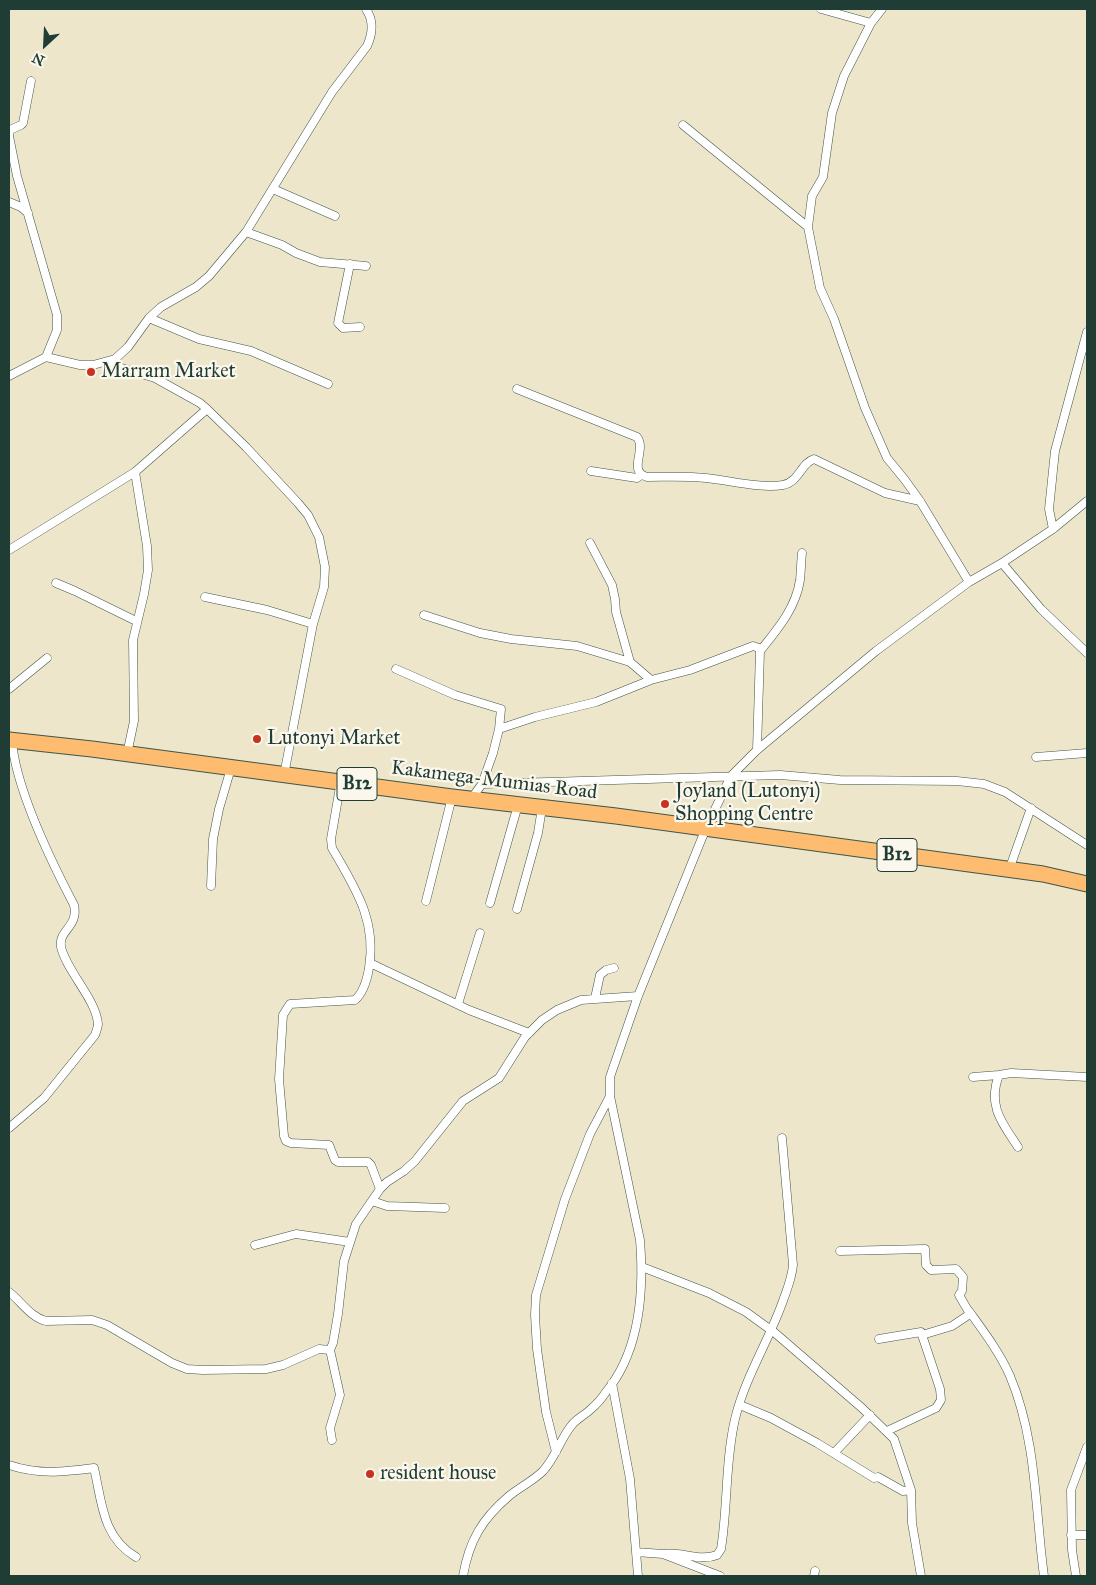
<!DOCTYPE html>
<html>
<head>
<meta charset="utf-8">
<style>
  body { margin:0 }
  #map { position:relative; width:1096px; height:1585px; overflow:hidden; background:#ede6ca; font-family:"IM FELL Great Primer",serif }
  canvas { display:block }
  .frame { position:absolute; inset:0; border:10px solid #1f3d34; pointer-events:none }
  .north { position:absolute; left:20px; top:20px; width:50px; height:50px; -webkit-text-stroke:4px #fbf7ec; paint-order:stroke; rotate:205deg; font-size:14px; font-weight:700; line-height:20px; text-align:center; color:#1f3d34 }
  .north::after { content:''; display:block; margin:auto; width:18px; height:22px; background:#1f3d34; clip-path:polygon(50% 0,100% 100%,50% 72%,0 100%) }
</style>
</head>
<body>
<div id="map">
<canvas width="1096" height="1585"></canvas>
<div class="frame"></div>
<div class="north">N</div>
</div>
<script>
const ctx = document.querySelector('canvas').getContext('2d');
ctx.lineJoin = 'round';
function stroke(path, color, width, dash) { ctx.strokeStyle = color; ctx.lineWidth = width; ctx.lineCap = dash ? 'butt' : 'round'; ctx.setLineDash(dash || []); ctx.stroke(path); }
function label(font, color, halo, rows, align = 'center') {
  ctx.font = font + ' "IM FELL Great Primer",serif'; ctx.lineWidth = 4.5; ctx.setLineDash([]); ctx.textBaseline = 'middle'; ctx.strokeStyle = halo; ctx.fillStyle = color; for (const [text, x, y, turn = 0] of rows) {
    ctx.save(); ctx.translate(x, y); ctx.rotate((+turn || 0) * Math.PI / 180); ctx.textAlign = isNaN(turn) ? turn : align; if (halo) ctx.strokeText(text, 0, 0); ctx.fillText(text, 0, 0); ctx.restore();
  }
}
const street = new Path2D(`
  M821 9 871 23
  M882 9 871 23 844 76 832 113 823 177 812 196 808 227 820 288 834 319 865 408 887 458 905 480 920 501 969 582
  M683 125 808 227
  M9 134 10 130 21 125 23 123 31 81
  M9 136 17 176 57 315V330L46 357
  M273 189 335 216
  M9 202 21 207 28 213
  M246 232 282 245 296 253 320 262 366 266
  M350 264 338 323 343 328 360 327
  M149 318 199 339 251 351 328 384
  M105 363 155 378 200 403 207 409 246 447 298 503 308 515 319 537 325 567 324 587 313 624 284 775
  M9 376 46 357 80 365H93L115 359 128 347 149 318 161 307 196 287 209 276 246 232 332 92 367 46C373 33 374 21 366 9
  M517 389 637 437C647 450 627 471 647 477 667 477 686 476 706 478 728 480 761 489 783 485 799 482 801 463 814 459L885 493 920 501
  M591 471 637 478 641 475
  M1053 529 1049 509 1055 451 1087 332
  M590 543 612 585 615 599 616 612 630 662
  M9 550 135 472 207 409
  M1002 563 1041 609 1087 653
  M56 583 75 591 136 621
  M205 597 267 610 313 624
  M424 615 480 633 511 639 577 646 630 662 651 680
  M760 651C777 630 796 608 800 580 801 571 801 562 802 553
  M396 669 455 695 501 709 499 729 535 717 596 702 651 680 690 670 753 646 759 648 760 651 757 750
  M9 689 47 658
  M127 754 134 721 133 640 144 594 148 570 147 546 135 472
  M1036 757 1087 753
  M341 781 331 839 332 848C355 888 377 920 369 968 367 980 364 992 355 1000L290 1004 283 1015 279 1079 284 1136 286 1141 291 1143 329 1145 335 1160 338 1162H368L371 1165 380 1189
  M482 784 493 753 499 729
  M471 799 482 784 780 775 840 780 957 781 984 784 1005 792 1087 845
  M1009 870 1031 808
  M211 886 213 839 219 809 231 768
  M426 901 452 797
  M490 903 518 805
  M517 909 538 833 542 808
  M370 963 469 1010 529 1033
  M595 998 600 975 606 970 614 968
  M458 1004 480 933
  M973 1077 999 1075
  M9 1128 44 1098 95 1035C96 1032 98 1027 98 1024 96 999 67 972 61 947 58 930 79 927 74 905 51 861 16 790 12 741
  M1018 1147C1002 1123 987 1105 999 1075L1011 1073 1087 1077
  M372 1201 387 1206 445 1208
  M255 1245 296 1234 350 1242
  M840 1251 925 1249 926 1265 931 1270 956 1269 963 1277 962 1291 959 1295 970 1314 952 1326 922 1335 921 1332 879 1339
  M642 1267 709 1293 746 1312 775 1333 862 1408 894 1439 911 1490 912 1523 921 1576
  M9 1292C21 1301 30 1317 46 1321L92 1320 107 1325 172 1363 187 1369 203 1370 266 1369 283 1365 319 1349 330 1350 333 1343 338 1314 344 1261 356 1224 380 1189 387 1182 404 1171 415 1161 463 1101 499 1078 525 1037 542 1020 557 1010 581 1000 638 996
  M969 1311C984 1332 1000 1353 1010 1376 1037 1440 1035 1510 1044 1576
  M330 1350 340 1395 330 1428 332 1440
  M612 1383 630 1479 638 1576
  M740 1405 771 1418 817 1443 874 1478 878 1477 903 1491 911 1490
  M887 1431 936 1408 941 1400 940 1389 922 1335
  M556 1452 546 1412 537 1349 535 1315 536 1295 565 1199 590 1134 610 1096
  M834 1453 870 1415
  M9 1465C39 1475 63 1472 94 1468 102 1502 102 1537 136 1557
  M1071 1535H1087
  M636 1552 663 1554 720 1576
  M663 1554C681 1551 700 1562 717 1555L721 1549C728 1506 725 1462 735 1419 745 1377 770 1339 784 1298 788 1287 792 1277 793 1265L782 1138
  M463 1576C469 1541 482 1519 509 1496 520 1487 533 1481 543 1471 555 1458 560 1440 571 1426 576 1419 585 1415 591 1409 597 1404 602 1398 606 1392 640 1351 644 1290 640 1240L610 1096V1077L638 996 706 828 731 776 757 750 876 651 969 582 1002 563 1053 529 1087 501
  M814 1576 815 1571
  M1076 1576 1072 1550 1071 1490 1087 1447`);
const highway = new Path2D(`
  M9 740 92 749 452 797 616 816 1043 874 1087 884`);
const markers = [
  [91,372,5,"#c8321e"],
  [257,739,5,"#c8321e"],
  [665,804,5,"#c8321e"],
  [370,1474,5,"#c8321e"]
];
const shields = [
  [357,784,40],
  [897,855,40]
];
const shieldNames = [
  ["B12",357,784],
  ["B12",897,855]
];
const poiNames = [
  ["Marram Market",101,372],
  ["Lutonyi Market",267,739],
  ["Joyland (Lutonyi)",675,792],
  ["Shopping Centre",675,815],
  ["resident house",380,1474]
];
const streetNames = [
  ["Kakamega-Mumias Road",494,781,7]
];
stroke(street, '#3e564a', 9);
stroke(highway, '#3e564a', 17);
stroke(street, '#fff', 8);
stroke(highway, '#fdbc70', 15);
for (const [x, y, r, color] of markers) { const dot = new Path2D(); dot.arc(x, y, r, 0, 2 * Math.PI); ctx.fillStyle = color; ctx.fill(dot); stroke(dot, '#fbf7ec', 2); }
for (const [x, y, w] of shields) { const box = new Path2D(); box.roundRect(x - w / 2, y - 16.5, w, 33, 4); ctx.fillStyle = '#fbf7ec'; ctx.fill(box); stroke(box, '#1f3d34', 1); }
label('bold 19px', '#1f3d34', null, shieldNames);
label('20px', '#1f3d34', '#fbf7ec', poiNames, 'left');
label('20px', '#1f3d34', '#fbf7ec', streetNames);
</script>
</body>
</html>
